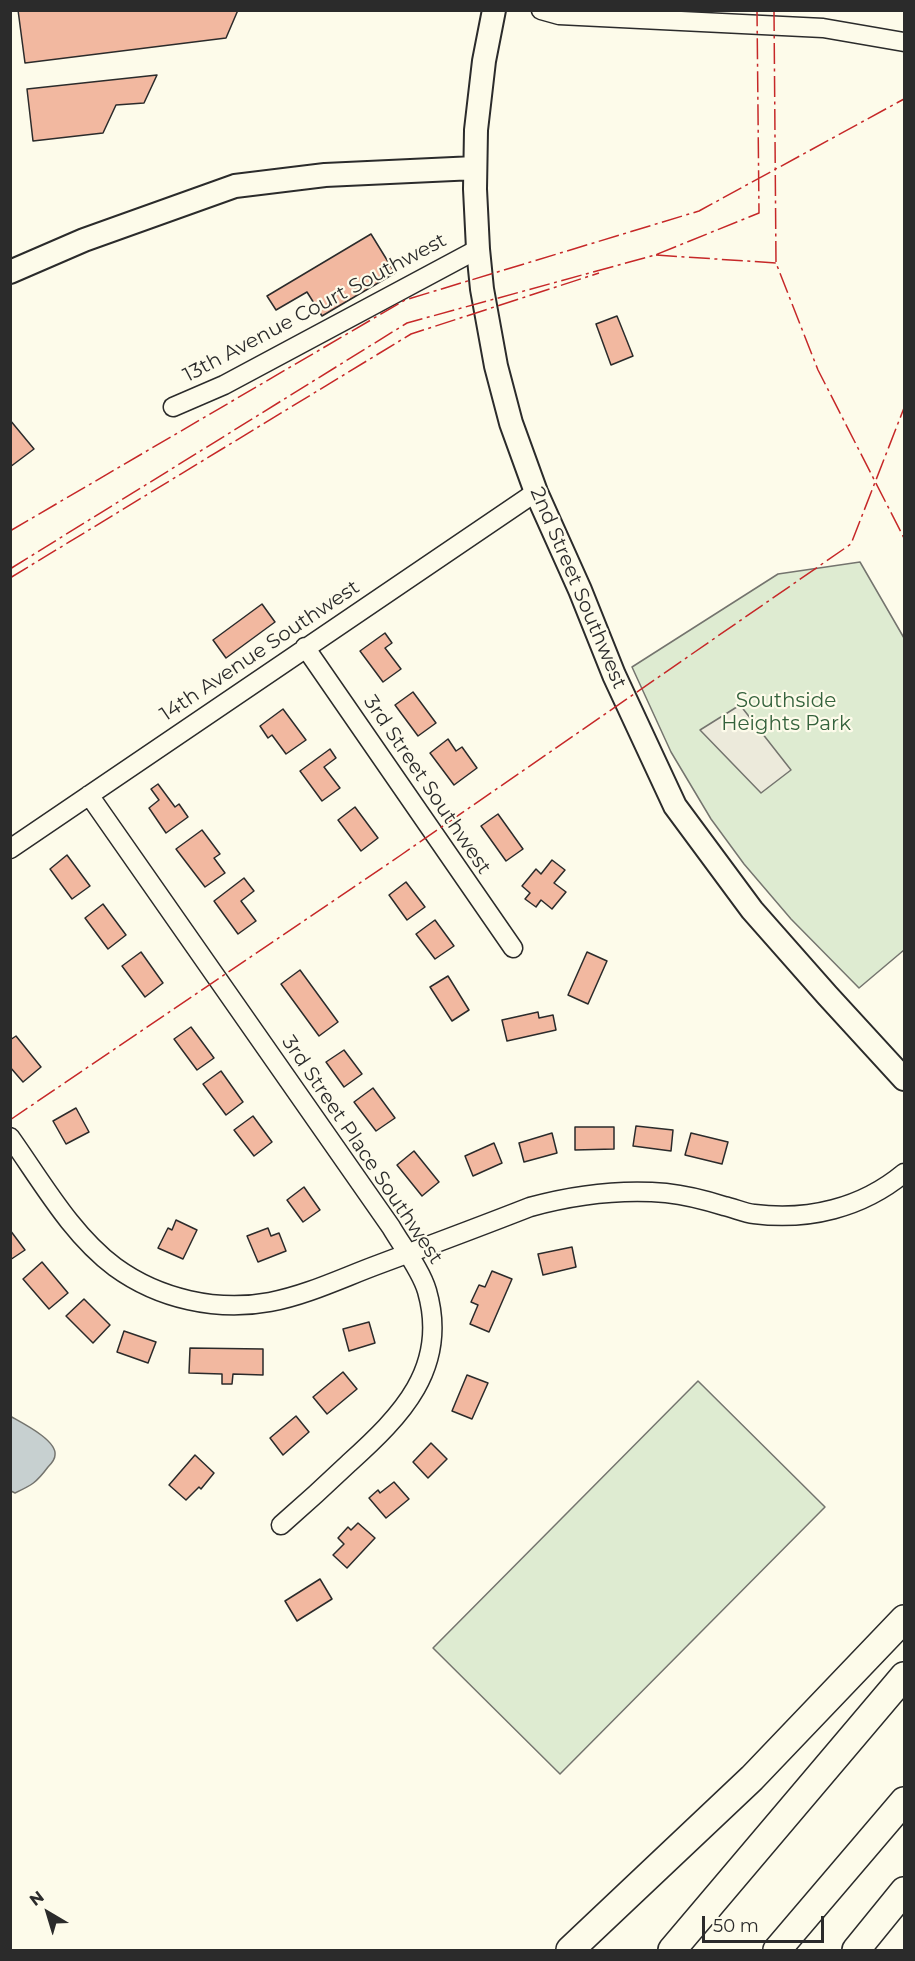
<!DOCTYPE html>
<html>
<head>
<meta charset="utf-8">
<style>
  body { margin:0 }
  #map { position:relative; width:915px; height:1961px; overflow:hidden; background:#fdfbea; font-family:Montserrat,sans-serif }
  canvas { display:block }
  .frame { position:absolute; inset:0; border:12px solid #2b2b2b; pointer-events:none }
  .north { position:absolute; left:18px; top:1883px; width:60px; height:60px; -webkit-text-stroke:4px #fdfbea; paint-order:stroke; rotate:322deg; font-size:16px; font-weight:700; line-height:24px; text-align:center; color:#2b2b2b }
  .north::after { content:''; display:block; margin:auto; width:21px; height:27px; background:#2b2b2b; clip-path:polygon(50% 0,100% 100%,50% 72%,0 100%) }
  .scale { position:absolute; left:702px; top:1916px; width:122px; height:27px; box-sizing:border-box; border:3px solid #2b2b2b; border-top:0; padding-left:8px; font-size:18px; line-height:21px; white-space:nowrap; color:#2b2b2b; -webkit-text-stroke:4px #fdfbea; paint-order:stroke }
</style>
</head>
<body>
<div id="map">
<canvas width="915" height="1961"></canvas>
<div class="frame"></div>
<div class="north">N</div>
<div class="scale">50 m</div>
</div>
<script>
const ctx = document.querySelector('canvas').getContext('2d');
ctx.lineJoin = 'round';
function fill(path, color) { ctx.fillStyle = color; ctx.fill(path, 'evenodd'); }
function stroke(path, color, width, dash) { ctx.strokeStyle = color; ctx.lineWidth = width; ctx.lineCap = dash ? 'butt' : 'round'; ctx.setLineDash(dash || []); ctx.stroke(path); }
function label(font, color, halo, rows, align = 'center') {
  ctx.font = font + ' Montserrat,sans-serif'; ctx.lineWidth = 4.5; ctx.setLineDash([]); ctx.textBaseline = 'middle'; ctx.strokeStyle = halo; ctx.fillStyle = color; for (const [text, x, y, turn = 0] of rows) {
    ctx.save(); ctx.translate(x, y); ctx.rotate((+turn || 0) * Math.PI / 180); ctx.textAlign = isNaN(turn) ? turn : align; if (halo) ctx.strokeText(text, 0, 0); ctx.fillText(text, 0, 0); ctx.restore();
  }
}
const green = new Path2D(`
  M860 562 904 638V950L859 988 791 919 744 864 711 819 671 752 632 667 778 574Z
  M698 1381 825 1507 560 1774 433 1648Z`);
const parking = new Path2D(`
  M740 705 791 770 761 793 700 730Z`);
const water = new Path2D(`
  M10 1416C22 1423 57 1440 55 1455 55 1460 51 1464 48 1467 36 1483 32 1485 15 1493L11 1491Z`);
const building = new Path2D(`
  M18 10H238L226 38 25 63Z
  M157 75 144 103 116 105 103 133 33 141 27 89Z
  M371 234 395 273 322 316 307 292 276 310 267 296Z
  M617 316 633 356 611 365 596 324Z
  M10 420 34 449 10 467Z
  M262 604 275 622 226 658 213 640Z
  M385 633 392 643 385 648 401 669 383 682 360 651Z
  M413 692 436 723 418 736 395 705Z
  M283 709 306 740 286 754 272 735 268 738 260 726Z
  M448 739 456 751 462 747 477 768 454 785 430 753Z
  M330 749 336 758 324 767 340 788 322 801 300 771Z
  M158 784 175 807 179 804 188 817 166 833 149 808 159 800 151 789Z
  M355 807 378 838 361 851 338 820Z
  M498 814 523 849 506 861 481 826Z
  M202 830 220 854 214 858 225 873 205 887 176 849Z
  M67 855 90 886 72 899 50 869Z
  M552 860 565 870 554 883 566 892 552 909 541 900 536 907 525 899 530 893 522 886 536 869 541 874Z
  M244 878 254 891 241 901 256 921 238 934 214 901Z
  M406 882 425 907 407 920 389 895Z
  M103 904 126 935 108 949 85 918Z
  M435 920 454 946 435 959 416 934Z
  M141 952 163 983 145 997 122 966Z
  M587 952 607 961 588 1004 568 995Z
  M300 970 338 1022 319 1036 281 984Z
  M448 976 469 1010 452 1021 430 987Z
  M538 1012 539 1018 553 1015 556 1030 507 1041 502 1020Z
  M191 1027 214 1058 197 1070 174 1039Z
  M16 1036 41 1067 23 1082 10 1067V1040Z
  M344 1050 362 1074 344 1087 326 1062Z
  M221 1071 243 1102 226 1115 203 1084Z
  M373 1088 395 1118 376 1131 354 1102Z
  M76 1108 89 1132 66 1144 53 1121Z
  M253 1116 272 1142 254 1156 234 1130Z
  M636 1126 673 1130 671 1151 633 1146Z
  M575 1127H614V1149L575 1150Z
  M552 1133 557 1153 524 1162 519 1143Z
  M691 1133 728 1142 722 1164 685 1155Z
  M494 1143 502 1163 473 1176 465 1156Z
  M414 1151 439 1182 422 1196 397 1165Z
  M304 1187 320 1210 303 1222 287 1200Z
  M176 1220 197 1230 183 1259 158 1248 168 1228 172 1230Z
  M268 1228 271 1236 279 1233 286 1251 258 1262 247 1236Z
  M10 1230 25 1250 10 1260Z
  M572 1247 576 1267 543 1275 538 1254Z
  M42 1262 68 1293 49 1309 23 1279Z
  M492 1271 512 1279 489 1332 470 1324 478 1305 471 1302 479 1285 485 1287Z
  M84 1299 110 1325 93 1343 66 1316Z
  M369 1322 375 1343 349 1351 343 1329Z
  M124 1331 156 1342 148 1363 117 1352Z
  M190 1348 263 1349V1375L233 1374 232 1384H222V1374L189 1373Z
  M343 1372 357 1389 327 1414 313 1397Z
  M467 1375 488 1383 472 1419 452 1411Z
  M296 1416 309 1432 283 1455 270 1438Z
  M431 1443 447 1459 428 1478 413 1462Z
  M195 1455 214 1473 201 1489 199 1487 186 1500 169 1485Z
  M394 1482 409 1499 386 1518 369 1498 378 1490 380 1493Z
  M358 1523 375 1538 347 1568 333 1555 344 1544 338 1538 348 1527 351 1530Z
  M320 1579 332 1599 297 1621 285 1601Z`);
const minor = new Path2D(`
  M541 10 559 15 823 28 904 42
  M173 407 224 385 478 249
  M305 647 513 948
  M89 795 391 1227C402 1246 421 1270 427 1291 449 1368 401 1416 349 1463 327 1484 304 1505 281 1525
  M10 849 536 492
  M10 1137C42 1182 71 1234 115 1267 159 1299 217 1312 270 1302 307 1295 342 1278 377 1265 428 1246 479 1227 530 1207 574 1195 620 1189 666 1193 685 1195 705 1200 724 1206 734 1208 744 1213 754 1214 808 1221 862 1208 904 1173`);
const major = new Path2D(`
  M494 10 484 61 476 130 475 189 478 249 482 289 496 366 511 423 536 492 580 590 614 675 675 806 752 910 827 995 904 1079
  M10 272 84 240 235 186 325 175 475 168`);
const highway = new Path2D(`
  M570 1950 752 1778 904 1619
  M672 1950 904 1676
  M777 1950 904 1801
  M856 1950 904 1891`);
const fence = new Path2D(`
  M904 10V11`);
const power = new Path2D(`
  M774 10 776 263 818 370 904 538
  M656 255 776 263
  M10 531 405 300 699 211 904 99
  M10 569 407 323 655 255 759 213 757 10
  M10 578 411 334 599 273
  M10 1120 401 855 851 544 904 408`);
const streetNames = [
  ["13th Avenue Court Southwest",315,308,-28],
  ["2nd Street Southwest",578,588,67],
  ["14th Avenue Southwest",260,651,-34],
  ["3rd Street Southwest",427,785,56],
  ["3rd Street Place Southwest",362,1150,56]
];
const parkNames = [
  ["Southside",786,701],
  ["Heights Park",786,724]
];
fill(green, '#deebd1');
stroke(green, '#74746e', 1.5);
fill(parking, '#eceadb');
stroke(parking, '#74746e', 1.5);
fill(water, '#c7d0d0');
stroke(water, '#74746e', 1.5);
fill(building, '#f2b8a0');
stroke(building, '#2b2b2b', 1.5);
stroke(minor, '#2b2b2b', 21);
stroke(major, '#2b2b2b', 26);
stroke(highway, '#2b2b2b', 30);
stroke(minor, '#fdfbea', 18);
stroke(major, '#fdfbea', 22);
stroke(highway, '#fdfbea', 27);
stroke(fence, '#2b2b2b', 1.5, [8, 3]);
stroke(power, '#c62828', 1.5, [21, 4.5, 3, 4.5]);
label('20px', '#2b2b2b', '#fdfbea', streetNames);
label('20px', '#34623c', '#fdfbea', parkNames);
</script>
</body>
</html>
